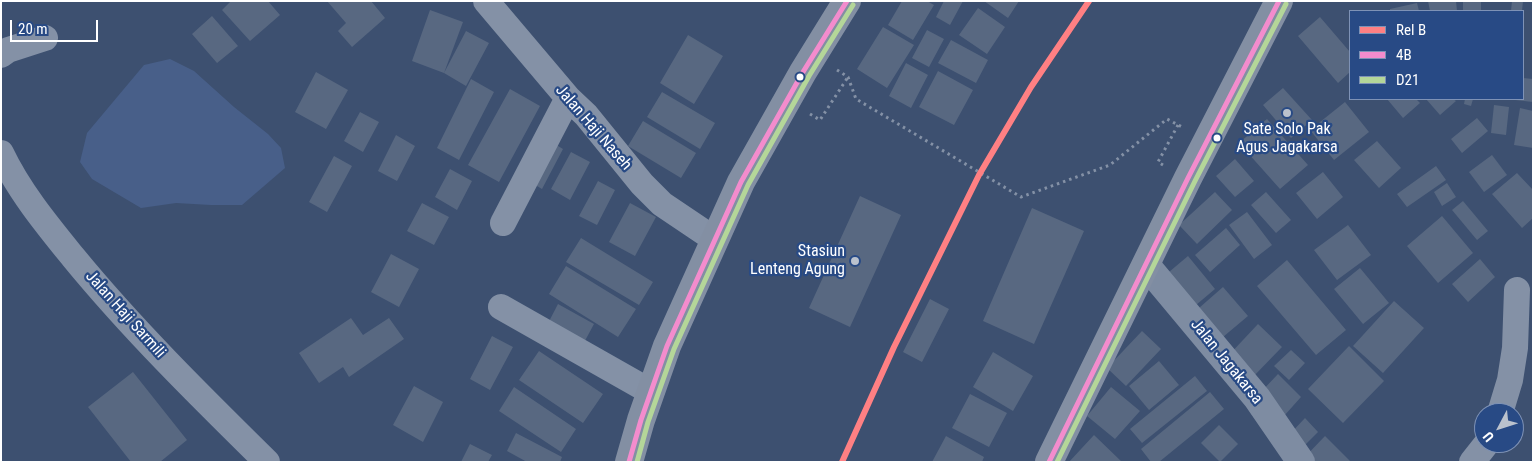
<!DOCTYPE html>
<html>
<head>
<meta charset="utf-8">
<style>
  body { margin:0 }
  #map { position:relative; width:1534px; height:463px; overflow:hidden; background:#3d5070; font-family:"Roboto Condensed",sans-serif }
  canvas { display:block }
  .frame { position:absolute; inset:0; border:2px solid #fff; pointer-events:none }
  .legend { position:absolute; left:1349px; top:10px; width:175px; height:90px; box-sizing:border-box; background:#284a85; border:1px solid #7e92b6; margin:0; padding:6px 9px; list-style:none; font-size:15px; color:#fff }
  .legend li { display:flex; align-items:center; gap:10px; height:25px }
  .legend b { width:25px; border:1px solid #7e92b6 }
  .north { position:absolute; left:1474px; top:403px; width:50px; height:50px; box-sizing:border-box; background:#284a85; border:1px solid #7e92b6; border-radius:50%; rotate:230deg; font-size:14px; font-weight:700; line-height:20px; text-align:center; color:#fff }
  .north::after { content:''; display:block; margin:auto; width:18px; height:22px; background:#bbc2cd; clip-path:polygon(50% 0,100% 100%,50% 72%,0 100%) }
  .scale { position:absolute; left:10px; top:20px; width:88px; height:22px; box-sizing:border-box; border:2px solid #fff; border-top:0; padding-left:6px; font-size:15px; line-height:18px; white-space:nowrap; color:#fff; -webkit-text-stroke:4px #284a85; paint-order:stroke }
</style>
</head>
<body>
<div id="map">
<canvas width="1534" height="463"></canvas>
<div class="frame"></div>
<ul class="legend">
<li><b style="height:6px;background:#ff8083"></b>Rel B</li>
<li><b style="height:6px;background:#f38ccd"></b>4B</li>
<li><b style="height:6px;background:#b4d699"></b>D21</li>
</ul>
<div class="north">U</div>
<div class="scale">20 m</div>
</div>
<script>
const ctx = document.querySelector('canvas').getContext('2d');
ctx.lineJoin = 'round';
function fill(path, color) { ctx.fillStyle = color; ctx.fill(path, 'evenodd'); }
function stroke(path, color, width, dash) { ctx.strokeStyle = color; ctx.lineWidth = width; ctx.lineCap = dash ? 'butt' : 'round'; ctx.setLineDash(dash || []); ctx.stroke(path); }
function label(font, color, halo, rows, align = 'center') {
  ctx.font = font + ' "Roboto Condensed",sans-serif'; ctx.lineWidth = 4.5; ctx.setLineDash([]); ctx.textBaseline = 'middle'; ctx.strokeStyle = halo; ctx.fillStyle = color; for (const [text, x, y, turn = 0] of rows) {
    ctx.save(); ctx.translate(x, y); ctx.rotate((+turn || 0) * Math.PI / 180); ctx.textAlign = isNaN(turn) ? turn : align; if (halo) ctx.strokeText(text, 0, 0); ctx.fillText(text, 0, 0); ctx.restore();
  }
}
const water = new Path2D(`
  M170 59 194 71 234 107 268 134 281 148 285 168 242 205H211L176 203 141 208 92 179 80 162 87 133 144 65Z`);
const building = new Path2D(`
  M231 1H268L280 15 250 41 222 10Z
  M327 1H371L385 18 352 47 338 31 346 23Z
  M902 1H927L934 5 913 40 888 25Z
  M944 1H963L950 25 936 17Z
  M984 1H1019L1008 18Z
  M1428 1H1456L1457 11H1430Z
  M1463 1H1481V11H1463Z
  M1512 1H1523L1522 11H1511Z
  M1417 3 1419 11H1390V9Z
  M978 8 1005 27 987 54 959 35Z
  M430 10 463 22 444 73 412 61Z
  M212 16 238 46 217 63 192 34Z
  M1320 17 1350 52V72L1338 83 1298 36Z
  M883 27 914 45 887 88 857 69Z
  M927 30 944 39 929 67 912 58Z
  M466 31 489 43 466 86 444 73Z
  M688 35 723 56 694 104 660 83Z
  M951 40 988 60 976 83 938 63Z
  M906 63 928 75 911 108 889 96Z
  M938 71 973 90 954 125 919 107Z
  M316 72 348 90 326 129 295 112Z
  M1523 78 1533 79V102L1515 100V99H1523Z
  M471 79 494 92 459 160 437 148Z
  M1283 88 1312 120 1291 138 1263 105Z
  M510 89 540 106 499 182 468 165Z
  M662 92 715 123 700 149 647 117Z
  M1387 99H1416L1420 103 1403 118Z
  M1426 99H1453L1456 101 1440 115Z
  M1465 99H1473L1471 106 1464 104Z
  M1345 102 1369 132 1334 160 1310 130Z
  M1494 105 1509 107 1506 135 1491 133Z
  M1520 108 1533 111V148L1514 145Z
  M360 112 379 122 363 152 344 141Z
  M1477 118 1488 131 1462 153 1451 139Z
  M1267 119 1308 165 1280 189 1239 143Z
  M643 121 696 153 681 178 628 146Z
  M396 135 415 146 397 181 378 171Z
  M548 140 563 149 542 189 527 180Z
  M1377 141 1401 168 1379 188 1354 160Z
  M571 152 590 162 570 200 551 189Z
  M1492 155 1507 175 1484 192 1469 172Z
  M334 156 352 166 327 212 309 202Z
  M1235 159 1254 181 1235 197 1216 176Z
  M1436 166 1446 180 1407 207 1397 194Z
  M450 169 472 181 457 210 435 197Z
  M1323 172 1343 197 1317 219 1296 193Z
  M1517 173 1533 190V218L1522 228 1492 194Z
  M598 181 615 190 597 225 579 216Z
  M1447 183 1456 197 1442 206 1434 192Z
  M1215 192 1232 210 1197 244 1179 225Z
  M1266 192 1291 220 1276 233 1251 205Z
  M860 196 901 215 850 327 809 308Z
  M1463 201 1488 231 1477 240 1452 210Z
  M422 203 449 217 434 245 407 231Z
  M630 203 656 217 635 256 609 242Z
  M1032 208 1084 231 1034 344 983 321Z
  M1247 212 1272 245 1254 259 1229 225Z
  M1442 216 1473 253 1438 283 1407 246Z
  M1348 225 1371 255 1337 280 1314 250Z
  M1226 228 1240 245 1210 272 1195 255Z
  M581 238 653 282 639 305 566 262Z
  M391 254 419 269 399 307 371 292Z
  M1188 256 1215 289 1196 305 1169 272Z
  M1480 259 1495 277 1468 302 1452 284Z
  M1287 260 1346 330 1316 355 1257 286Z
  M566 266 636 309 618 337 549 294Z
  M1360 268 1389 303 1363 324 1334 289Z
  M1223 287 1248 316 1223 337 1199 308Z
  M930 299 949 309 922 362 903 352Z
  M1394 301 1424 328 1383 373 1353 346Z
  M558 304 594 324 580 350 544 331Z
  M351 318 363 335 389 318 404 339 349 377 343 367 319 383 299 353Z
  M1258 324 1282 347 1251 379 1228 356Z
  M1142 331 1161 349 1126 386 1107 368Z
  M492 336 513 347 490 390 470 379Z
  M1349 346 1384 381 1343 423 1308 389Z
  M1291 350 1305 363 1289 380 1274 366Z
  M539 351 603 394 583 423 519 380Z
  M993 352 1033 376 1013 411 973 387Z
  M1159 361 1179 385 1149 410 1129 386Z
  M133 372 187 440 160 462H131L88 407Z
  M1278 374 1301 397 1284 416 1260 393Z
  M1195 376 1207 391 1142 443 1130 429Z
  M414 386 443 402 423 442 393 425Z
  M514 387 576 429 561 452 499 411Z
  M1111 387 1140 411 1115 439 1087 416Z
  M1210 392 1224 409 1159 462H1151L1141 449Z
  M970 394 1007 413 989 447 952 428Z
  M1305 418 1318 432 1302 448 1289 435Z
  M1219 425 1238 444 1220 462 1201 443Z
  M516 433 562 457 560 462H527L507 451Z
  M1094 435 1122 462H1069Z
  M946 436 984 457 982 462H932Z
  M1325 436 1351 462H1302L1301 461Z
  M470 444 492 455 488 462H461Z`);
const path = new Path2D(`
  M837 70 848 77 856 99 1021 197 1110 165 1167 119 1182 127
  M810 114 820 120 848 77
  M1163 165 1158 162 1178 125`);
const street = new Path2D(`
  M486 1 568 98 586 115 642 184 662 204 714 239
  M1 55 8 50 45 38
  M1 153C19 191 47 225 73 257 132 329 200 396 267 462
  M503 223 568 98
  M501 307 651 392
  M1500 413 1510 380 1515 348 1517 290
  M1472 462 1487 443`);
const secondary = new Path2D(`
  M1146 265 1257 398 1301 462`);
const primary = new Path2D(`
  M629 462 641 420 667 346 741 182 803 72 847 1
  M1049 462 1188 178 1279 1`);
const bus1 = new Path2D(`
  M629 462 641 420 667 346 741 182 803 72 847 1
  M1049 462 1188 178 1279 1`);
const bus2 = new Path2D(`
  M637 462 648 422 674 349 748 185 809 76 853 5
  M1057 462 1195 181 1286 4`);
const rail1 = new Path2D(`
  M842 462 894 347 979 175 1031 87 1089 1`);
const markers = [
  [800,77,4.5,"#fff"],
  [1287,113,5,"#bbc2cd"],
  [1217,138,4.5,"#fff"],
  [855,261,5,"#bbc2cd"]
];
const streetNames = [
  ["Jalan Haji Naseh",593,128,49],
  ["Jalan Haji Sarmili",125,315,48],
  ["Jalan Jagakarsa",1226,362,51]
];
const poiNames = [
  ["Sate Solo Pak",1287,130],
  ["Agus Jagakarsa",1287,148],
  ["Stasiun",845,252,"right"],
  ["Lenteng Agung",845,270,"right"]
];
fill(water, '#485f89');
fill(building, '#586881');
stroke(path, '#8491a6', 3, [2.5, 4]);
stroke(street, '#8491a6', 26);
stroke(secondary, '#7e8ca2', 28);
stroke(primary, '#838fa3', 28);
stroke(bus1, '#f38ccd', 5);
stroke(bus2, '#b4d699', 5);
stroke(rail1, '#ff8083', 6);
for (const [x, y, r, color] of markers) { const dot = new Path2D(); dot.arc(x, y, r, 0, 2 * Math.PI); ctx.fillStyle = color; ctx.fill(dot); stroke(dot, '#284a85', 2); }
label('16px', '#fff', '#284a85', streetNames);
label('16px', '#fff', '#284a85', poiNames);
</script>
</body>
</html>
